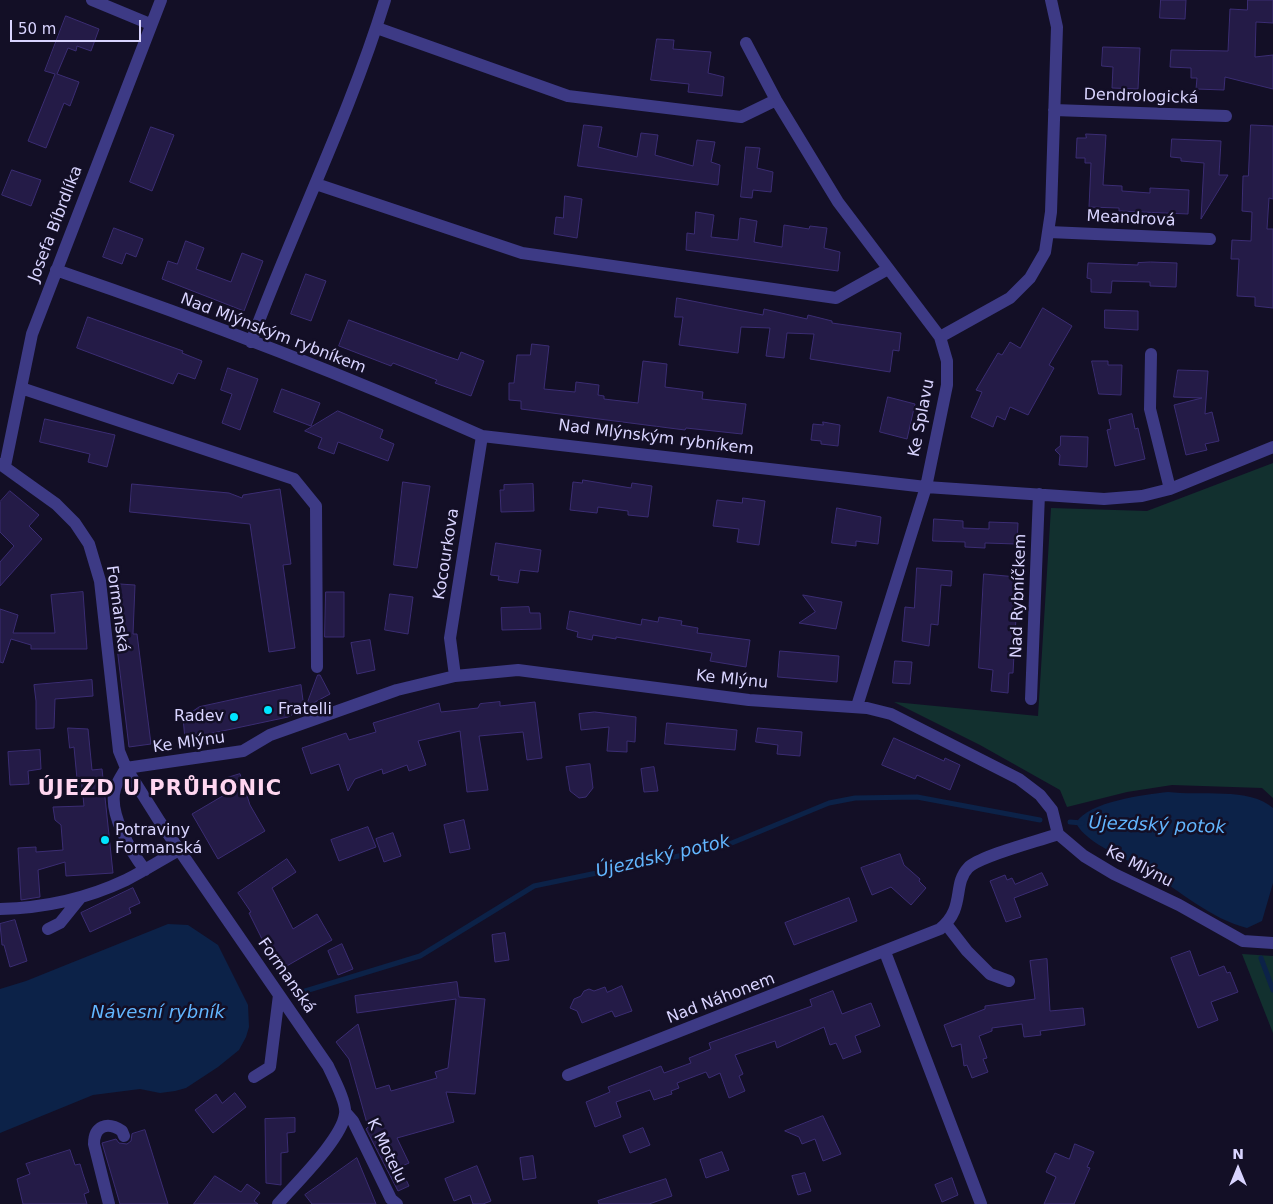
<!DOCTYPE html>
<html>
<head>
<meta charset="utf-8">
<style>
  body { margin:0 }
  #map { position:relative; width:1273px; height:1204px; overflow:hidden; background:#130f26; font-family:"DejaVu Sans",sans-serif }
  canvas { display:block }
  .north { position:absolute; left:1213px; top:1144px; width:50px; height:50px; -webkit-text-stroke:4px #130f26; paint-order:stroke; rotate:0deg; font-size:14px; font-weight:700; line-height:20px; text-align:center; color:#d9d4ff }
  .north::after { content:''; display:block; margin:auto; width:18px; height:22px; background:#d9d4ff; clip-path:polygon(50% 0,100% 100%,50% 72%,0 100%) }
  .scale { position:absolute; left:10px; top:20px; width:131px; height:22px; box-sizing:border-box; border:2px solid #d9d4ff; border-top:0; padding-left:6px; font-size:15px; line-height:18px; white-space:nowrap; color:#d9d4ff; -webkit-text-stroke:4px #130f26; paint-order:stroke }
</style>
</head>
<body>
<div id="map">
<canvas width="1273" height="1204"></canvas>
<div class="north">N</div>
<div class="scale">50 m</div>
</div>
<script>
const ctx = document.querySelector('canvas').getContext('2d');
ctx.lineJoin = 'round';
function fill(path, color) { ctx.fillStyle = color; ctx.fill(path, 'evenodd'); }
function stroke(path, color, width, dash) { ctx.strokeStyle = color; ctx.lineWidth = width; ctx.lineCap = dash ? 'butt' : 'round'; ctx.setLineDash(dash || []); ctx.stroke(path); }
function label(font, color, halo, rows, align = 'center') {
  ctx.font = font + ' "DejaVu Sans",sans-serif'; ctx.lineWidth = 5; ctx.setLineDash([]); ctx.textBaseline = 'middle'; ctx.strokeStyle = halo; ctx.fillStyle = color; for (const [text, x, y, turn = 0] of rows) {
    ctx.save(); ctx.translate(x, y); ctx.rotate((+turn || 0) * Math.PI / 180); ctx.textAlign = isNaN(turn) ? turn : align; if (halo) ctx.strokeText(text, 0, 0); ctx.fillText(text, 0, 0); ctx.restore();
  }
}
const green = new Path2D(`
  M1273 463V798L1262 788 1172 785 1127 792 1067 807 1060 790 980 745 894 702 1038 716 1051 508 1147 511Z
  M1242 954 1273 956V1033Z`);
const water = new Path2D(`
  M1168 792C1199 796 1250 787 1273 808V883L1262 921 1247 928C1211 919 1180 891 1149 872 1129 859 1087 845 1076 823 1089 801 1144 795 1168 792Z
  M168 924 188 925 218 945 248 1005 249 1027 246 1037 239 1050 218 1067 186 1088 175 1091 160 1093 140 1089 93 1095 0 1133V989L26 981Z`);
const stream = new Path2D(`
  M1070 822 1082 823
  M1261 958 1273 990
  M302 992 420 956 534 886 722 847 829 803 855 798 917 797 1040 820`);
const building = new Path2D(`
  M1161 0H1186L1185 19 1160 18Z
  M1248 0H1273V23L1256 22 1255 57 1273 55V89L1225 77 1224 90 1196 89 1197 78H1191V68L1170 67 1171 50 1228 51 1230 9 1247 10Z
  M66 16 99 29 91 51 77 46 76 51 68 48 57 74 79 82 70 106 64 103 46 148 28 141 55 74 45 71Z
  M657 39 674 40 673 49 711 52 708 73 724 77 722 96 688 92 689 84 651 80Z
  M1103 47 1140 48 1138 89 1112 88 1113 67 1102 66Z
  M584 125 602 127 598 147 637 157 641 133 658 135 655 155 693 166 697 140 715 142 711 162 720 165 718 185 578 166Z
  M1251 125 1273 126V199L1269 198 1267 229H1273V308L1255 306V297L1237 296 1239 259H1231L1232 240 1251 241 1252 212 1242 211 1243 176H1248Z
  M151 127 174 135 152 191 130 182Z
  M1086 134 1106 135 1103 185 1122 186V191L1150 193V188L1189 190 1188 214 1119 211V208L1089 207 1091 163H1085V158H1076L1077 138H1086Z
  M1172 139 1221 141 1219 175H1228L1201 219 1204 163 1181 161V158L1171 157Z
  M746 147 760 148 757 168 773 172 771 192 753 190 752 198 741 197Z
  M12 170 41 180 31 206 2 195Z
  M565 196 582 199 577 238 554 234 556 217 563 218Z
  M696 212 714 215 711 237 738 240 740 218 757 221 754 242 782 247 784 225 809 229 810 226 827 228 824 248 840 252 838 271 686 250 687 233 694 234Z
  M114 228 143 239 136 257 126 253 122 264 103 257Z
  M186 241 204 248 196 269 231 282 242 253 263 261 244 311 162 279 168 261 177 264Z
  M1151 262 1177 263 1176 287 1150 286V282L1112 281 1111 293 1091 292V279L1087 278 1088 263 1138 265V263Z
  M306 274 326 281 311 321 291 314Z
  M677 298 763 315 764 309 807 319 808 315 832 321V323L901 333 899 351 893 350 890 372 810 359 814 334 787 333 784 358 766 356 770 328 741 327 738 353 679 345 683 317H675Z
  M1043 308 1072 326 1049 365 1054 368 1028 415 1010 407 1005 420 997 416 993 427 971 417 982 392 976 390 998 353 1002 355 1010 342 1020 348Z
  M1105 310 1138 311V330L1105 328Z
  M88 317 183 351 182 353 202 361 195 379 178 373 173 384 77 348Z
  M349 320 446 356 458 360 461 352 484 361 471 396 435 383 437 380 393 363 391 366 339 346Z
  M532 344 549 346 544 389 575 392 576 382 599 385 598 395 604 396V399L638 403 643 361 667 364 665 387 703 392 702 399 746 404 742 434 686 428 685 430 521 409V401L509 400V383H514L517 355H530Z
  M1092 361H1108V365H1122L1121 395 1099 394Z
  M228 368 258 379 240 430 222 423 232 394 221 390Z
  M1178 370 1208 371 1205 414 1212 412 1219 441 1205 444 1207 450 1186 455 1174 405 1202 398 1174 397Z
  M282 389 320 403 311 426 274 412Z
  M888 397 915 404 907 439 880 432Z
  M338 411 383 430 380 438 394 444 388 461 338 442 334 454 318 448 322 438 305 431Z
  M1132 414 1135 429 1138 428 1145 459 1115 466 1107 430 1111 429 1109 420Z
  M45 419 115 435 107 467 88 462 90 454 40 442Z
  M823 422 840 425 838 446 821 444V441L811 440 813 424 823 425Z
  M1061 436 1088 437 1087 467 1059 465 1060 455 1055 450 1060 446Z
  M583 480 631 488 632 483 652 486 648 517 628 515V511L598 507 597 513 570 510 573 482 582 483Z
  M403 482 430 486 417 568 394 565Z
  M132 484 229 493 242 498 243 495 280 489 291 564 283 565 295 648 269 652 250 524 130 512Z
  M533 484 534 511 501 512 500 490H504V485Z
  M10 491 39 515 29 526 42 539 0 586V562L14 546 0 532V502Z
  M743 498 765 501 759 545 737 542 739 529 713 526 717 500 742 503Z
  M837 508 881 517 878 544 856 541V546L832 543Z
  M934 519 963 521V528L989 529V522L1018 523 1017 544 985 543V548L965 547V542L933 541Z
  M496 543 541 550 538 572 520 570 518 583 498 580 499 576 491 575Z
  M917 568 952 571 951 586 941 585 938 625 931 624 929 646 902 641 905 607 914 608Z
  M984 574 1017 577 1014 617H1016L1013 673H1009L1008 693 991 691 993 670 979 668Z
  M120 584 135 585 133 634H137L151 744 129 747 116 639Z
  M83 592 87 649H31V645L11 639 3 663 0 662V609L18 615 13 633H55L51 595Z
  M326 592H344V637H325Z
  M390 594 413 597 408 634 385 630Z
  M803 595 842 602 836 629 799 623 815 612Z
  M529 607 530 613H540L541 629 502 630 501 608Z
  M570 611 641 625 642 619 658 622 659 617 682 621 681 625 698 628 697 633 750 640 746 667 710 661 712 653 616 637V639L593 635 592 640 577 637 578 632 567 629Z
  M370 640 375 670 357 674 351 643Z
  M780 651 839 656 837 682 778 677Z
  M895 661 912 662 910 684 893 683Z
  M318 675H320L330 694 306 707Z
  M92 680 93 696 55 699 54 728 36 729V701L34 685Z
  M301 685 304 708 288 717 185 739 183 718 199 707Z
  M500 702V706L535 702 542 758 527 760 523 732 479 736 488 790 467 792 460 731 418 741 426 765 409 771 407 765 383 774 382 769 355 779 348 791 339 764 311 774 302 748 346 733 349 740 376 732 373 723 439 703 441 712 478 708 480 704Z
  M595 712 636 717 635 742 627 741V752L607 751 609 727 581 730 579 714Z
  M667 723 737 730 735 750 665 744Z
  M68 728 88 729 92 770 102 769 113 873 66 876 65 862 38 870 40 897 21 900 18 848 36 847V852L63 850 61 825 55 820 53 807 84 806 81 778 77 779 74 747 70 748Z
  M758 728 802 732 800 756 777 754 778 745 756 742Z
  M894 738 944 761 945 758 960 765 950 790 917 775 915 779 882 765Z
  M40 750 41 769 28 771 29 784 10 785 8 752Z
  M590 764 593 788 586 797 579 798 570 791 566 767Z
  M654 767 658 791 644 792 641 769Z
  M240 774 250 805 265 831 218 859 192 814 226 794 223 785 225 782 224 779Z
  M464 820 470 849 450 853 444 825Z
  M368 827 376 847 339 861 331 840Z
  M393 833 401 856 384 862 376 839Z
  M900 854 904 865 920 879 919 881 926 888 911 905 891 887 872 895 861 868Z
  M287 859 296 872 272 888 293 929 317 914 332 940 278 971 249 913 251 912 238 893Z
  M1042 873 1048 885 1014 898 1021 917 1006 922 990 881 1005 875 1007 880 1012 878 1015 884Z
  M133 888 140 903 129 908 131 913 90 932 81 913Z
  M849 898 857 921 794 945 785 923Z
  M15 920 27 961 10 967 4 945H2L0 924Z
  M505 933 509 960 495 962 492 935Z
  M342 944 353 969 338 975 328 951Z
  M1190 951 1199 976 1224 966 1227 973 1230 972 1238 992 1211 1002 1218 1020 1198 1028 1171 958Z
  M1047 959 1050 1011 1083 1008 1085 1025 1040 1031 1041 1035 1024 1037 1022 1024 992 1028V1031L979 1036 987 1058 983 1059 988 1072 972 1078 967 1065 964 1066 961 1044 952 1047 944 1025 985 1009V1006L1035 999 1030 961Z
  M457 982 459 997 485 999 475 1094 446 1092 454 1122 397 1138 409 1163 400 1167 409 1186 398 1191 366 1129 368 1127 349 1059 336 1042 358 1024 376 1089 389 1085 391 1091 437 1078 435 1072 448 1068 456 999 357 1013 355 996Z
  M622 986 632 1011 615 1017 612 1011 582 1023 577 1011 570 1008 574 999 581 996 584 991 589 989 594 991 605 987 607 992Z
  M833 991 842 1014 871 1003 880 1026 855 1036 861 1052 843 1059 836 1043 830 1045 824 1027 777 1048 775 1041 735 1055 743 1074 739 1076 745 1091 729 1098 720 1073 709 1078 706 1072 677 1083 679 1088 671 1091 672 1094 654 1100 650 1090 616 1102 621 1117 595 1127 586 1102 610 1092 608 1087 661 1066 664 1073 691 1063 689 1058 711 1049 709 1043 812 1006 810 1000Z
  M235 1093 246 1107 213 1133 195 1110 216 1094 222 1103Z
  M823 1116 841 1154 823 1161 815 1139 802 1144 799 1137 785 1131Z
  M295 1118V1132L287 1133 288 1152 281 1153V1185L266 1183 265 1119Z
  M643 1128 650 1145 630 1153 623 1136Z
  M145 1130 168 1204H120L102 1143 116 1139 119 1143 127 1144 131 1141 132 1134Z
  M1075 1144 1094 1152 1087 1167 1090 1168 1074 1204H1044L1056 1177 1046 1172 1055 1153 1069 1159Z
  M70 1150 75 1165 80 1164 83 1174 89 1192 84 1194 87 1204H23L17 1179 30 1174 26 1164Z
  M722 1152 729 1170 706 1178 700 1160Z
  M533 1156 536 1178 523 1180 520 1158Z
  M357 1158 376 1204H312L305 1195Z
  M477 1166 491 1201 483 1204H473L470 1195 454 1201 445 1179Z
  M805 1173 811 1191 798 1195 792 1176Z
  M215 1176 241 1192 247 1184 260 1193 254 1201 258 1204H194Z
  M952 1178 958 1195 942 1202 935 1185Z
  M666 1179 672 1196 649 1204H599L598 1201Z`);
const minor = new Path2D(`
  M92 0 150 24
  M377 28 568 96 741 117 776 100
  M746 43 776 100 838 202 940 337
  M1054 110 1226 116
  M316 184 522 253 836 298 888 269
  M1049 232 1210 239
  M56 270C199 319 343 374 482 436L926 487 1104 499 1142 496 1170 489 1273 447
  M251 342C293 228 349 117 385 0
  M1151 354 1150 409 1170 489
  M21 388 294 479 316 506 317 667
  M0 464 56 504 75 523 89 544 100 581 119 751 126 768 160 822 328 1066C333 1077 347 1103 345 1114 342 1139 295 1184 278 1204
  M5 466 32 334 161 0
  M455 676 450 638 482 436
  M1031 699 1039 494
  M857 706 926 487 947 385V361L940 337 1010 298 1030 278 1045 252 1051 212 1057 27 1051 0
  M126 768 243 751 270 735 397 690 455 676 518 670 749 700 867 708 891 714 1019 779 1040 795 1052 810 1058 834 1084 856 1114 874 1179 905 1243 941 1273 943
  M126 768C122 775 117 782 115 789 108 813 131 852 145 870
  M0 909C44 908 86 899 126 880 144 871 161 860 179 850
  M946 924 967 951 990 974 1009 981
  M48 929 60 923 81 897
  M885 952 981 1204
  M568 1075 940 929C966 908 952 885 968 868 979 856 1039 841 1058 834
  M254 1077 270 1067 279 995
  M346 1113 353 1121 391 1199 397 1204
  M109 1204 94 1144C94 1126 107 1121 122 1131L124 1136`);
const markers = [
  [268,710,5,"#00e5ff"],
  [234,717,5,"#00e5ff"],
  [105,840,5,"#00e5ff"]
];
const streetNames = [
  ["Dendrologická",1141,97,2],
  ["Meandrová",1131,219,3],
  ["Josefa Bíbrdlíka",56,224,-69],
  ["Nad Mlýnským rybníkem",273,334,21],
  ["Ke Splavu",922,418,-79],
  ["Nad Mlýnským rybníkem",656,438,7],
  ["Kocourkova",447,554,-81],
  ["Nad Rybníčkem",1019,596,-88],
  ["Formanská",117,609,82],
  ["Ke Mlýnu",732,680,6],
  ["Ke Mlýnu",189,743,-8],
  ["Ke Mlýnu",1139,867,27],
  ["Formanská",286,976,55],
  ["Nad Náhonem",721,999,-21],
  ["K Motelu",386,1151,64]
];
const poiNames = [
  ["Fratelli",278,710],
  ["Radev",224,717,"right"],
  ["Potraviny",115,831],
  ["Formanská",115,849]
];
const waterNames = [
  ["Újezdský potok",1157,826,2],
  ["Újezdský potok",663,857,-13],
  ["Návesní rybník",158,1013]
];
const districtNames = [
  ["ÚJEZD U PRŮHONIC",160,790]
];
fill(green, '#12302f');
fill(water, '#0c2248');
stroke(stream, '#0c2248', 5);
fill(building, '#241b47');
stroke(building, '#3b2d73', 1);
stroke(minor, '#3d3a85', 12);
for (const [x, y, r, color] of markers) { const dot = new Path2D(); dot.arc(x, y, r, 0, 2 * Math.PI); ctx.fillStyle = color; ctx.fill(dot); stroke(dot, '#130f26', 2); }
label('16px', '#d9d4ff', '#130f26', streetNames);
label('16px', '#d9d4ff', '#130f26', poiNames, 'left');
label('italic 18px', '#62b6ff', '#130f26', waterNames);
ctx.letterSpacing = '1px';
label('bold 21px', '#ffd6f0', '#130f26', districtNames);
ctx.letterSpacing = '0px';
</script>
</body>
</html>
